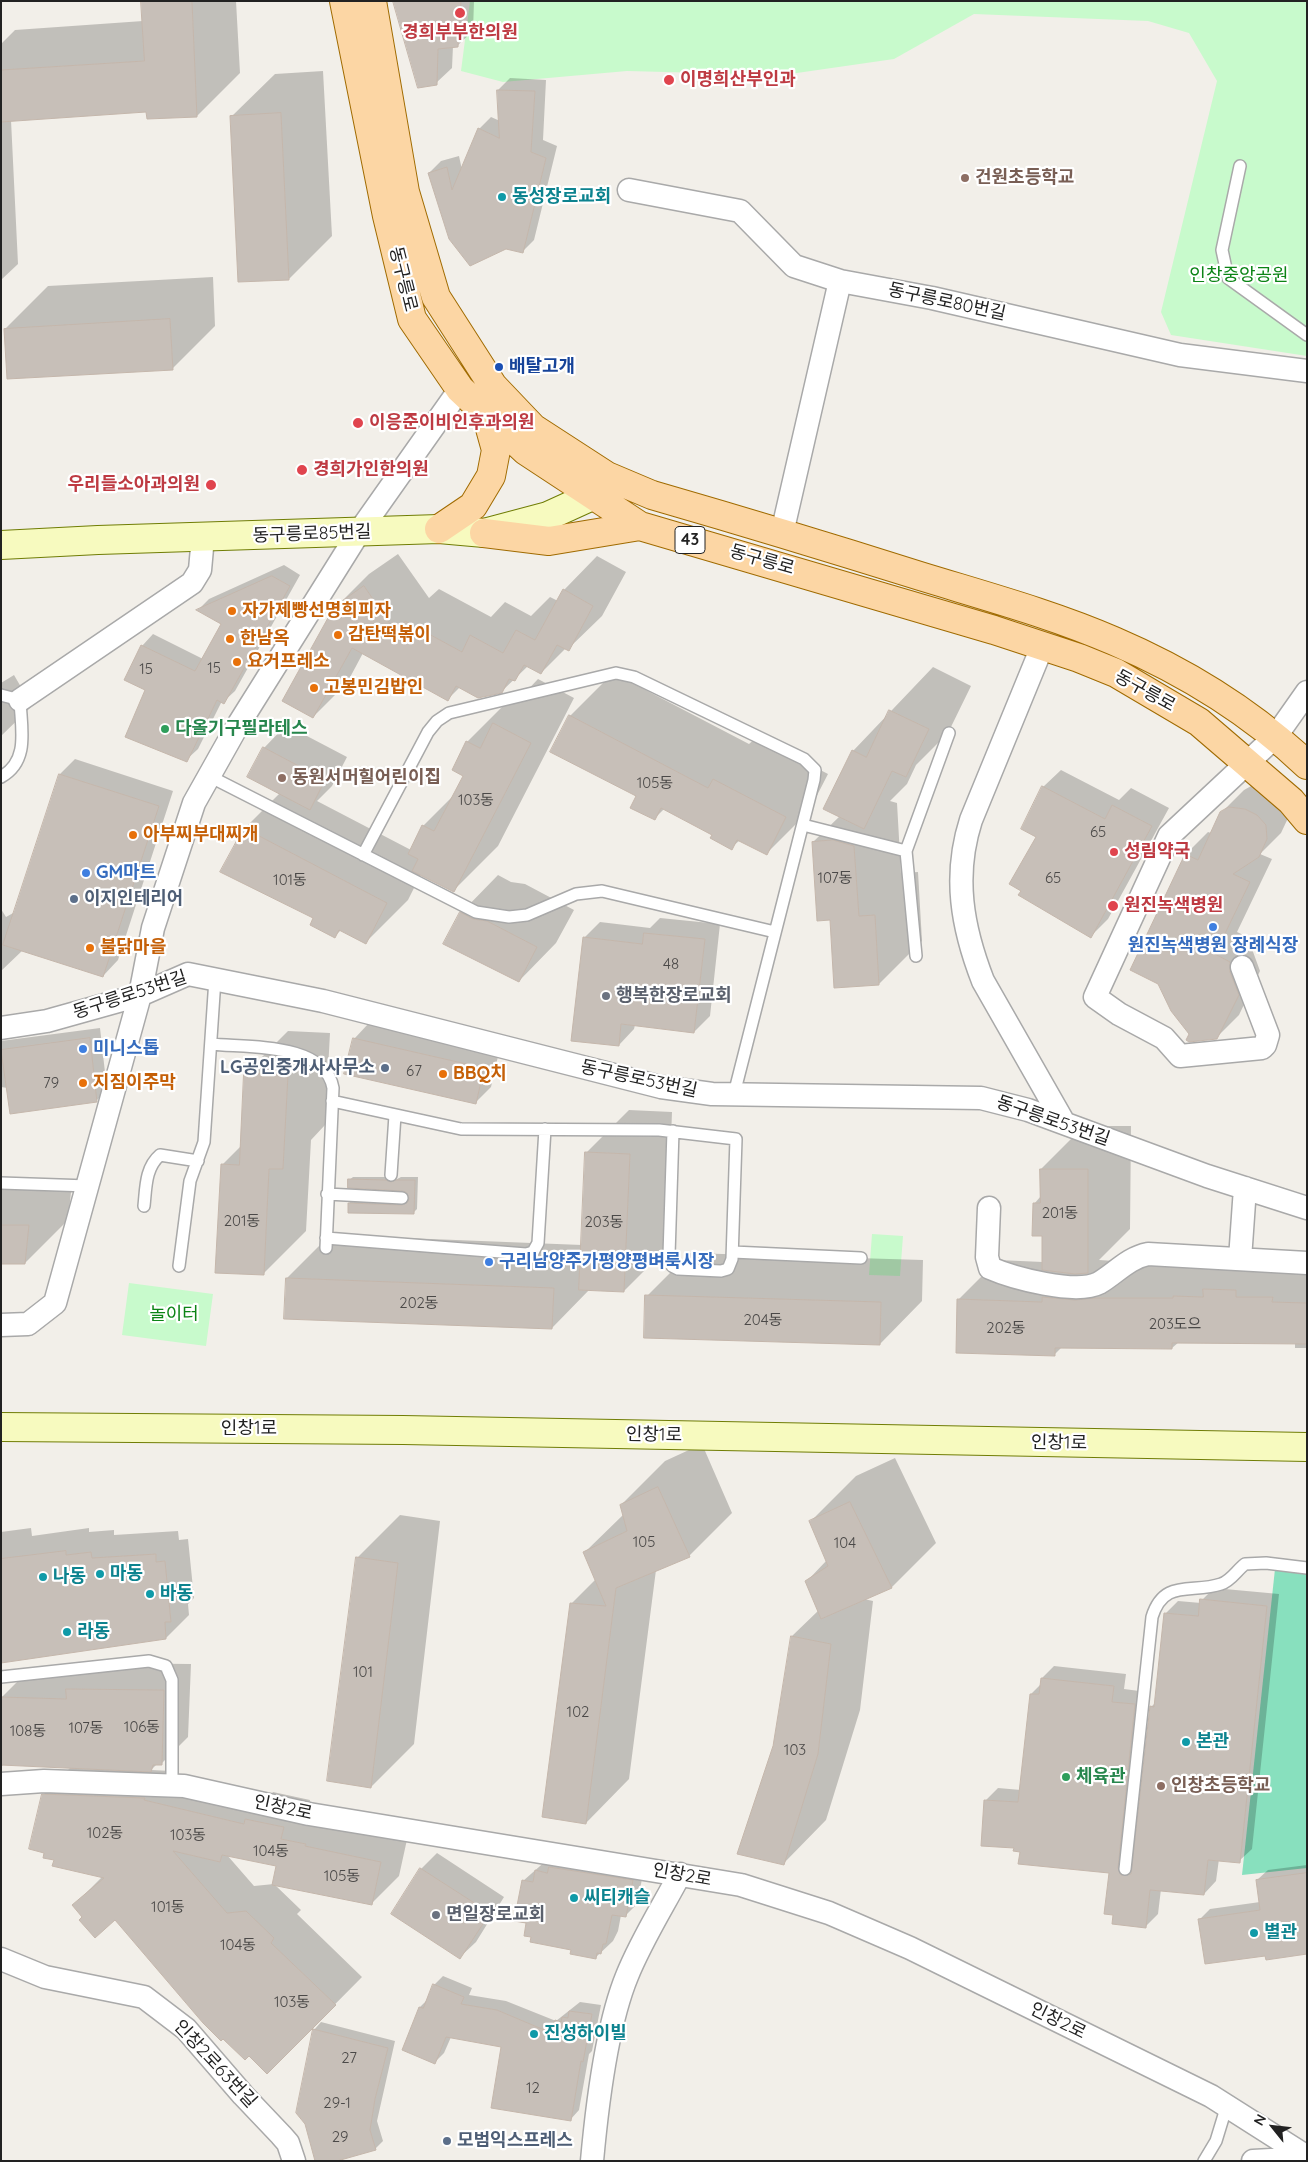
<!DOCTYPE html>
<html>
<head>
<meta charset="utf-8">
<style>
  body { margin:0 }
  #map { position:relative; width:1308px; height:2162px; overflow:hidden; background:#f2efe9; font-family:Quicksand,sans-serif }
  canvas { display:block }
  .frame { position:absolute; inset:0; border:2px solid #222; pointer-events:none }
  .north { position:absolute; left:1248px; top:2102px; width:50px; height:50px; -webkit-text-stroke:4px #fff; paint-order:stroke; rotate:299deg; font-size:14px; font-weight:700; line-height:20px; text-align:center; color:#222 }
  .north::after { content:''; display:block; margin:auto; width:18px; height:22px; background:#222; clip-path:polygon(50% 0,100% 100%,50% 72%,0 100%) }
</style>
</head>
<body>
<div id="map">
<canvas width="1308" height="2162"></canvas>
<div class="frame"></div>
<div class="north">N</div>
</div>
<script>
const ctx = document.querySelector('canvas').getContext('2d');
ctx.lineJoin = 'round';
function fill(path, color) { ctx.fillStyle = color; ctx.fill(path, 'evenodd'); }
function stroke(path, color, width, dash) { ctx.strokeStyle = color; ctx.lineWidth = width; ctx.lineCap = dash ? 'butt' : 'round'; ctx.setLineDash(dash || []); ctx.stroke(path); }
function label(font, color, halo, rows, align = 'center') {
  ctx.font = font + ' Quicksand,"Noto Sans KR",sans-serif'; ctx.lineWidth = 4.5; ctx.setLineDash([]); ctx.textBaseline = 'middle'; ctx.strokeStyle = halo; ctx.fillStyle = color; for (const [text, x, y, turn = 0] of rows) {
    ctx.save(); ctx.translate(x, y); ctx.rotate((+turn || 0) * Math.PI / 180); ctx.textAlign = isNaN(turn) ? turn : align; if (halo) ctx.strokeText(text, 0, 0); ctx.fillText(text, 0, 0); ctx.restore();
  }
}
const park = new Path2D(`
  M470 1H1307V356L1171 335 1161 312 1217 81 1189 33 1148 21 974 14 894 59 783 75 627 71 503 82 461 71Z
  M872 1234 903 1236 900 1276 869 1275Z
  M129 1283 213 1294 206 1346 122 1335Z`);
const pitch = new Path2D(`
  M1275 1569 1307 1573V1868L1242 1875Z`);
const shadow = new Path2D(`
  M142 1H236L240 73 197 116 148 111 11 120 18 264 1 280V44L15 30 143 21Z
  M394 1H474L473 31 457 46H453L452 68 436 83 419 86Z
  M323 71 332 236 289 279 232 116 275 74Z
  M510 78 546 80 543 140 557 146 534 240 522 252 429 173 441 161 459 156 462 170 479 129 491 117 500 121 498 90Z
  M213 277 215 326 172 369 5 329 48 286Z
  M398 554 429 598 439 589 491 617 505 602 531 616 550 597 558 601 564 590 597 556 626 572 602 616 568 649 566 648 541 673 528 666 501 692 460 687 448 699 363 653 347 683 313 717 335 608 369 574Z
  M284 565 300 575 235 691 223 702 222 701 198 749 186 760 147 690 142 646 153 634 203 659 223 624 198 610 209 599Z
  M933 667 971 686 948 733 916 765 907 784 890 801 897 803 901 873 918 872 922 941 879 984 831 919 813 842 840 816 853 751Z
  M613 673 749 744 757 737 828 774 809 811 766 854 740 840 731 848 714 834 664 809 654 819 570 716Z
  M14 675 32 706 1 736V683Z
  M538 679 574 698 498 846 453 891 421 874 408 900 365 943 341 930 334 937 315 918 222 871 245 828 280 793 264 748 286 725 347 757 332 786 317 801 411 850 423 826 455 794 465 775 467 742 512 697 518 700Z
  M75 759 173 791 118 960 103 976 23 950 1 971V909L6 917 15 912 60 774Z
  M1061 770 1119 800 1131 788 1169 808 1108 919 1091 936 1023 890 1038 837 1043 787Z
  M1253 785 1289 816 1281 833 1260 854 1272 859 1237 932 1252 939V949L1260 971 1239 1015 1216 1038 1190 1034 1159 983 1131 970 1186 854 1208 832 1211 833 1221 813 1244 790Z
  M498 875 511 882 525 884 574 910 556 943 519 981 461 913Z
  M660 918 720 924 710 1016 694 1032 635 1025 634 1029 619 1045 584 938 600 922 650 928Z
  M369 1023 499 1052 491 1087 475 1103 354 1039Z
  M100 1028 107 1090 96 1101 1 1087V1041Z
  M288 1031 330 1033 325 1125 311 1140 306 1231 263 1274 222 1165 242 1145 245 1074Z
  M629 1110 672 1112 667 1248 624 1291 590 1289 552 1328 287 1278 330 1235 582 1245 586 1153Z
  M1084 1126H1131L1130 1229 1099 1260 1115 1261 1307 1258V1348H1295V1343L1179 1342 1172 1348 1062 1347 1054 1355 958 1300 998 1260 1043 1262V1235L1034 1204 1041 1196V1169Z
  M353 1177H390L395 1180 401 1177H418L417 1209 413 1213 349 1203 352 1200 406 1203 410 1201 407 1191 349 1180Z
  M72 1183 68 1220 25 1263H1V1184Z
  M690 1253 923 1260 922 1301 880 1344 647 1296Z
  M702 1444 732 1513 689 1556 656 1570 629 1779 586 1823 571 1604 596 1579 585 1552 624 1514 621 1505 665 1461Z
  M895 1458 936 1543 892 1587 864 1599 873 1601 860 1710 826 1820 784 1863 774 1746 792 1636 819 1610 807 1581 827 1560 811 1521 856 1476Z
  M400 1515 440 1521 414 1744 371 1787 357 1558Z
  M31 1528 32 1536 89 1528V1532L114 1530V1535L178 1531 179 1540 188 1539 194 1598 188 1604 189 1615 166 1638 1 1661V1532Z
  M1214 1588 1279 1594 1252 1849 1239 1861 1219 1859 1216 1881 1204 1894 1161 1889 1158 1914 1145 1927 1114 1914 1110 1872 1021 1851 1015 1847 986 1800 998 1788 1021 1790 1031 1694 1041 1684 1042 1678 1054 1666 1126 1674 1124 1689 1147 1692 1129 1855 1134 1865 1151 1707 1156 1702 1166 1613 1178 1601 1201 1603 1202 1600Z
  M94 1663 191 1664 188 1737 161 1764H157L151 1770 172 1771 171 1773 270 1796 273 1792 310 1800 308 1811 408 1835 399 1876 371 1904 274 1884 301 1910 297 1914 362 1977 267 2073 115 1918 84 1917 74 1905 103 1876 43 1795 71 1767 4 1764 1 1767 2 1697 28 1671ZM227 1855 278 1865 274 1884 254 1886Z
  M437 1853 504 1897 476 1942 460 1957 421 1869Z
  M548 1859 644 1869 637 1904 625 1916 621 1915 618 1931 613 1941 595 1958 532 1936 528 1922 523 1881Z
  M1307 1865V1953L1266 1954 1200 1919 1210 1909 1260 1902 1257 1880 1268 1870Z
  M443 1976 472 1988 469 1995 506 2001 556 2021 580 2002 601 2005 592 2051 589 2054 579 2110 570 2120 503 2046 451 2037 444 2053 435 2062 420 2007 427 2000 434 1985Z
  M321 2022 395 2041 377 2121 383 2141 375 2149 314 2030Z`);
const building = new Path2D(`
  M141 1H192L197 117 147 119 146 112 1 122V70L144 61Z
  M393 1H461L458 47 438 49 437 85 418 88Z
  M497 90 535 91 531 152 546 158 523 253 506 249 470 266 449 239 428 173 447 167 452 190 478 128 499 138Z
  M281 113 289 280 238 282 230 116Z
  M170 319 173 370 7 379 4 329Z
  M272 576 290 586 224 704 217 700 187 762 125 737 145 690 124 680 141 645 195 671 221 624 196 610Z
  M364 586 397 634 405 621 462 652 470 635 503 653 516 630 535 640 563 589 593 606 569 651 557 645 541 674 524 665 515 681 509 679 502 693 478 698 456 686 448 701 352 648 313 718 282 701 334 607Z
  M889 710 929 729 906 777 892 771 864 829 823 809 852 750 866 757Z
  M569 715 708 788 713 779 786 817 767 855 737 840 732 850 710 838 712 835 661 808 655 820 630 808 636 796 550 752Z
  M493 723 531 743 454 892 412 871 418 859 408 854 422 825 434 831 463 776 452 770 466 741 480 748Z
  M263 747 325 780 310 810 247 777Z
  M59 774 159 806 103 977 3 945Z
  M1042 786 1105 819 1112 805 1152 826 1091 938 1018 895 1021 891 1009 884 1036 837 1021 829Z
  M1229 807 1245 809 1257 815 1266 825 1267 839 1259 857 1233 874 1250 882 1215 954 1230 962V972L1239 995 1217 1039 1189 1042 1186 1040 1189 1034 1171 1011 1158 984 1130 970 1185 854 1198 860 1220 812Z
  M244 828 387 903 366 944 339 930 335 938 310 925 313 918 220 872Z
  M833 840 854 846 859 916 875 915 879 985 834 988 830 920 817 921 812 842Z
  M460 912 473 919 487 921 537 947 519 982 443 944Z
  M644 933 705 939 694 1033 621 1024 619 1046 571 1041 583 937 642 944Z
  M90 1038 97 1102 10 1114 1 1050Z
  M353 1038 484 1068 476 1104 344 1074Z
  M244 1073 288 1075 283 1169H269L264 1275 215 1273 221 1164 239 1165Z
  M585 1152 630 1154 624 1292 579 1290Z
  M1040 1169H1088V1273L1075 1274 1042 1270V1236H1032L1033 1203H1040Z
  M348 1179 386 1180 391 1182 396 1180H415L414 1214 348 1213V1203L402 1205 408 1202 409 1198 406 1192 402 1191 348 1188Z
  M1 1225H29L25 1264H1Z
  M286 1278 554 1288 552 1329 284 1319Z
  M1203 1289 1236 1290V1297H1273L1272 1302 1307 1303V1344L1172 1343V1349L1055 1348V1356L956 1353 957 1299 1042 1302V1297L1075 1300 1095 1298H1173V1296L1203 1297Z
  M645 1295 881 1302 880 1345 644 1338Z
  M658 1487 690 1557 616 1588 586 1824 542 1817 570 1603 606 1606 583 1552 627 1531 620 1505Z
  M850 1502 892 1588 821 1619 805 1581 828 1566 809 1521Z
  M66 1551V1555L91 1552 92 1558 156 1554V1562L165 1561 171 1622H165L166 1639 1 1663V1559Z
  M356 1557 398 1563 371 1788 327 1781Z
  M1200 1599 1267 1606 1240 1863 1208 1860 1204 1895 1150 1890 1146 1928 1112 1924 1113 1915 1104 1914 1109 1873 1018 1864 1020 1852 1013 1851 1014 1848 981 1846 984 1800 1018 1802 1030 1694H1039L1041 1678 1114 1686 1112 1702 1135 1704 1118 1868 1121 1875 1131 1874 1150 1706 1154 1707 1164 1613 1198 1616Z
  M791 1636 831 1644 818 1754 784 1865 737 1854 773 1746Z
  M66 1689 164 1690 162 1765H153L151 1772 1 1765V1697L66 1699Z
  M42 1794 145 1798 144 1800 244 1824 245 1819 284 1827 281 1839 306 1844 305 1846 381 1862 372 1905 272 1885 276 1866 222 1855 220 1862 173 1851 227 1913 246 1911 274 1938 271 1943 336 2005 267 2074 249 2056 245 2060 223 2039 221 2041 203 2023 115 1920 95 1938 79 1920 82 1917 72 1905 104 1878 52 1866 54 1860 43 1858 44 1853 29 1849Z
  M549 1867 633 1880 626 1917 612 1915 606 1944H603L601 1954 597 1953 596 1959 570 1954 571 1950 530 1942 531 1937 524 1936 526 1923 514 1921 522 1880 533 1882 535 1870 547 1873Z
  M420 1868 490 1913 460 1959 391 1914Z
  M1307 1873V1954L1266 1960 1265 1956 1205 1964 1198 1919 1260 1910 1256 1880Z
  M433 1984 464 1997 461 2004 497 2010 549 2032 555 2020 561 2022 562 2017 568 2018 569 2011 592 2014 583 2062 581 2061 571 2121 491 2108 501 2047 446 2037 435 2064 402 2050 419 2007 423 2008Z
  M313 2029 388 2048 375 2099 370 2130 376 2150 337 2161H315L305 2124 296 2113Z`);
const lane = new Path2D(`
  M1240 166 1222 250 1228 278 1307 335
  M1 695 20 700C21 728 30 761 1 777
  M209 776 476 912 509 917 527 915 576 894 602 891 775 932
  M803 825 906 851
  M363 855 428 732 437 721 449 713 616 673 634 677 804 759 815 770 814 780 734 1094
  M916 956 906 851 949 733
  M211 1044C247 1048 325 1042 333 1088L326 1248
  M332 1101 461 1129 659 1130 736 1139 732 1259 728 1269 721 1271 678 1269 672 1266 669 1255 673 1131
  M391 1175 395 1115
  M1 1183 88 1186
  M327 1194 402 1198
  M144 1206C146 1188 145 1168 160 1155L198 1161
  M326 1238 526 1254 533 1252 538 1243 545 1129
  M733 1252 861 1258
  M179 1266 190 1181 204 1142 215 979
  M1 1677 149 1661 166 1666 172 1680V1785
  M1125 1869 1152 1617C1164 1578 1192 1594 1221 1584 1231 1581 1237 1570 1245 1564L1266 1563 1307 1568
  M1204 2161 1216 2141 1227 2105`);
const street = new Path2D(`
  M629 190 740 211 794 266 840 281
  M782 533 840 281 932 298 1180 355 1307 371
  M1042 647 971 820C953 876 962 927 983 981L1064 1123
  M20 700 192 583 200 570 203 537
  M1242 967 1268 1035 1265 1045 1262 1048 1180 1056 1164 1038 1119 1014 1095 997 1169 836 1276 736 1307 692
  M1 1028 47 1021 140 995 188 974 323 1001 661 1087 712 1094 981 1098 1028 1110 1207 1176 1307 1208
  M989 1208 987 1257 990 1268C1013 1278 1076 1295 1099 1283 1116 1273 1128 1258 1148 1254L1307 1263
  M1240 1259 1245 1188
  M1 1325 28 1324 55 1303 140 995 153 928 194 803 235 730 359 532 460 389
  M1 1784 44 1781 184 1786 309 1814 741 1885 829 1913 910 1948 1211 2096 1307 2157
  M1 1959 45 1977 144 1997 186 2029 243 2095 281 2135 288 2143 294 2161
  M592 2161C597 2106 606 2027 627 1976 641 1941 662 1908 680 1874
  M1253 2161 1307 2158`);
const secondary = new Path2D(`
  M1 545 98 540 439 529 484 533 548 516 592 496 606 478
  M1 1427 403 1430 1307 1447`);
const primary = new Path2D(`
  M344 1 387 216 412 319 460 389 526 451 640 526 994 630 1079 658 1116 673 1199 722 1291 801 1307 820
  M372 1 405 192 436 297 493 386 533 428 607 476 652 495C742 521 831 548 920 576 985 596 1052 614 1114 641 1184 671 1252 713 1307 765
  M439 529 473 506 491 476 496 450 486 414
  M484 533 549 541 640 526`);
const markers = [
  [460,13,6,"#e0444e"],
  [669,80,6,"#e0444e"],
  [965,178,5,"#8d6e63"],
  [502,197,5,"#0f9aa8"],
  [499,367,5,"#1a4fb4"],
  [358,423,6,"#e0444e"],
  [302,470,6,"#e0444e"],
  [211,485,6,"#e0444e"],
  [232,611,5,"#e8710a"],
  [338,635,5,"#e8710a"],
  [230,639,5,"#e8710a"],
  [237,662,5,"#e8710a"],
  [314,688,5,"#e8710a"],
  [165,729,5,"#2e9e5b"],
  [282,778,5,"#8d6e63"],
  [133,835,5,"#e8710a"],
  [1114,852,5,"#e0444e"],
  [86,873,5,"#3f7fe0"],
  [74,899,5,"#5c6f8a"],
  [1113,906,6,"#e0444e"],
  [1213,927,5,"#3f7fe0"],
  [90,948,5,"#e8710a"],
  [606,996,5,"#6b7280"],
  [83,1049,5,"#3f7fe0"],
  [385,1068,5,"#5c6f8a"],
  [443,1074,5,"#e8710a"],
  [83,1083,5,"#e8710a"],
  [489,1262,5,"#3f7fe0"],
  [100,1574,5,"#0f9aa8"],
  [43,1577,5,"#0f9aa8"],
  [150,1594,5,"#0f9aa8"],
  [67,1632,5,"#0f9aa8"],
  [1186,1742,5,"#0f9aa8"],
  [1066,1777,5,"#2e9e5b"],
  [1161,1786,5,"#8d6e63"],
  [574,1898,5,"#0f9aa8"],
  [436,1915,5,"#6b7280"],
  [1254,1933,5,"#0f9aa8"],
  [534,2034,5,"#0f9aa8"],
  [447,2141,5,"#5c6f8a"]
];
const numberNames = [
  ["15",214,668],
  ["15",146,669],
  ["105동",655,783],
  ["103동",476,800],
  ["65",1098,832],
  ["107동",835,878],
  ["65",1053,878],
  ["101동",290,880],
  ["48",671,964],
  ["67",414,1071],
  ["79",51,1083],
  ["201동",1060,1213],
  ["201동",242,1221],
  ["203동",604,1222],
  ["202동",419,1303],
  ["204동",763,1320],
  ["203도으",1175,1324],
  ["202동",1006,1328],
  ["105",644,1542],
  ["104",845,1543],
  ["101",363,1672],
  ["102",578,1712],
  ["106동",142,1727],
  ["107동",86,1728],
  ["108동",28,1731],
  ["103",795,1750],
  ["102동",105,1833],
  ["103동",188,1835],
  ["104동",271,1851],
  ["105동",342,1876],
  ["101동",168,1907],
  ["104동",238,1945],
  ["103동",292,2002],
  ["27",349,2058],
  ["12",533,2088],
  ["29-1",337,2103],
  ["29",340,2137]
];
const shields = [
  [690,540,30]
];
const shieldNames = [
  ["43",690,540]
];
const healthNames = [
  ["경희부부한의원",460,33,"center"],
  ["이명희산부인과",680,80],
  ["이응준이비인후과의원",369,423],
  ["경희가인한의원",313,470],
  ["우리들소아과의원",200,485,"right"],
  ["성림약국",1124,852],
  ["원진녹색병원",1124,906]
];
const educationNames = [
  ["건원초등학교",975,178],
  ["동원서머힐어린이집",292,778],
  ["인창초등학교",1171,1786]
];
const cultureNames = [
  ["동성장로교회",512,197],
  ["마동",110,1574],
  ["나동",53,1577],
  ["바동",160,1594],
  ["라동",77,1632],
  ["본관",1196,1742],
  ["씨티캐슬",584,1898],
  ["별관",1264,1933],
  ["진성하이빌",544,2034]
];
const parkNames = [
  ["인창중앙공원",1239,276],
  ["놀이터",174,1315]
];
const streetNames = [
  ["동구릉로",403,279,76],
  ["동구릉로80번길",947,302,12],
  ["동구릉로85번길",312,534,-2],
  ["동구릉로",762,560,16],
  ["동구릉로",1145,691,29],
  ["동구릉로53번길",130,995,-18],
  ["동구릉로53번길",639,1079,12],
  ["동구릉로53번길",1053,1121,19],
  ["인창1로",249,1429],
  ["인창1로",654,1435,1],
  ["인창1로",1059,1443,1],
  ["인창2로",283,1808,12],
  ["인창2로",682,1875,10],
  ["인창2로",1058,2021,26],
  ["인창2로63번길",215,2064,47]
];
const transitNames = [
  ["배탈고개",509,367]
];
const foodNames = [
  ["자가제빵선명희피자",242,611],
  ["감탄떡볶이",348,635],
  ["한남옥",240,639],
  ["요거프레소",247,662],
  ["고봉민김밥인",324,688],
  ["아부찌부대찌개",143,835],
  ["불닭마을",100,948],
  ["BBQ치",453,1074],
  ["지짐이주막",93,1083]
];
const leisureNames = [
  ["다올기구필라테스",175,729],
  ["체육관",1076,1777]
];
const shopNames = [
  ["GM마트",96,873],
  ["원진녹색병원 장례식장",1213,946,"center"],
  ["미니스톱",93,1049],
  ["구리남양주가평양평벼룩시장",499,1262]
];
const serviceNames = [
  ["이지인테리어",84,899],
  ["LG공인중개사사무소",375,1068,"right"],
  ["모범익스프레스",457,2141]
];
const worshipNames = [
  ["행복한장로교회",616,996],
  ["면일장로교회",446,1915]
];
fill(park, '#c8facc');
fill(pitch, '#88e0be');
fill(shadow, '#0003');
fill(building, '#c7bfb8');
stroke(building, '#c4b6ab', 1);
stroke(lane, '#a9a9a9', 14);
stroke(street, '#a9a9a9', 25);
stroke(secondary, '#707d05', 30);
stroke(primary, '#a06b00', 30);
stroke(lane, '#fff', 11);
stroke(street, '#fff', 22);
stroke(secondary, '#f7fabf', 28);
stroke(primary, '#fcd6a4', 28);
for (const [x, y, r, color] of markers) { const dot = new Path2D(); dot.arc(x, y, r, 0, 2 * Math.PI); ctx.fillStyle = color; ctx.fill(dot); stroke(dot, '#fff', 2); }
label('15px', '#4b4948', null, numberNames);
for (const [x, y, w] of shields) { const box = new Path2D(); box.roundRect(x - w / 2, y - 13.5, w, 27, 4); ctx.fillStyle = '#fff'; ctx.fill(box); stroke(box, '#222', 1); }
label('bold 16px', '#222', null, shieldNames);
label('bold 18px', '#be3a42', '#fff', healthNames, 'left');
label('bold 18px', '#785e54', '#fff', educationNames, 'left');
label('bold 18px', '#0d838f', '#fff', cultureNames, 'left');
label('18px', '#0c8416', '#fff', parkNames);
label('18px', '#222', '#fff', streetNames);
label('bold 18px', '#164399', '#fff', transitNames, 'left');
label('bold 18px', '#c56008', '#fff', foodNames, 'left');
label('bold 18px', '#27864d', '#fff', leisureNames, 'left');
label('bold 18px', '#366cbe', '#fff', shopNames, 'left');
label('bold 18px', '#4e5e75', '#fff', serviceNames, 'left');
label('bold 18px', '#5b616d', '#fff', worshipNames, 'left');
</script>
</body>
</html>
